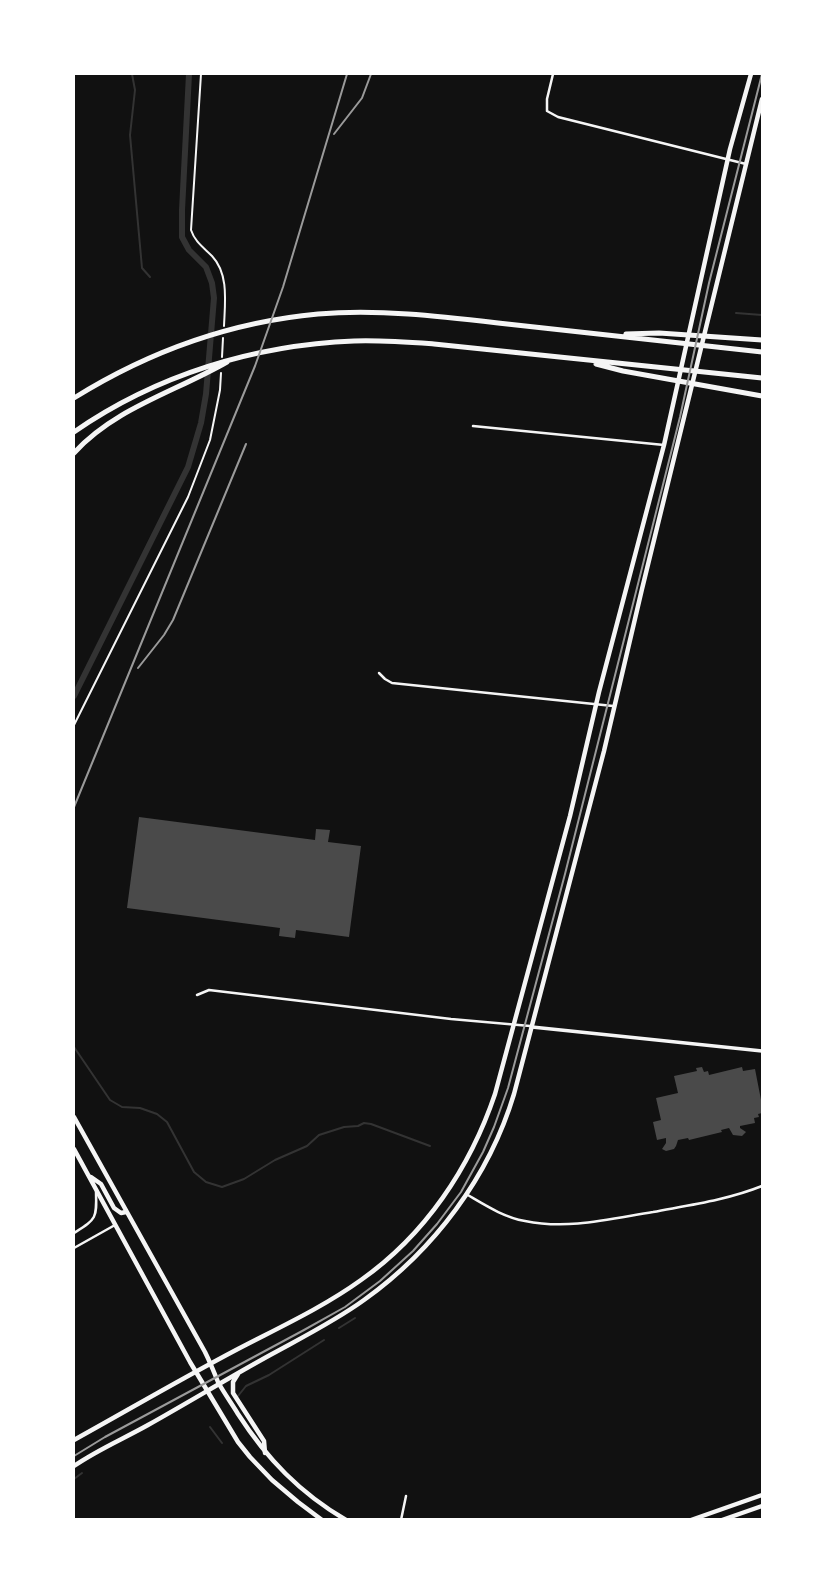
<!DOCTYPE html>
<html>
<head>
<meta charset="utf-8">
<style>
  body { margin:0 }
  #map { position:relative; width:836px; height:1593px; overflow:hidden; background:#111; font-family:"Source Sans 3",sans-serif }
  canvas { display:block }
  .frame { position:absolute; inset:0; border:75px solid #fff; pointer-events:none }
</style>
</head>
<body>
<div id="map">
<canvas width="836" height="1593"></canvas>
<div class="frame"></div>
</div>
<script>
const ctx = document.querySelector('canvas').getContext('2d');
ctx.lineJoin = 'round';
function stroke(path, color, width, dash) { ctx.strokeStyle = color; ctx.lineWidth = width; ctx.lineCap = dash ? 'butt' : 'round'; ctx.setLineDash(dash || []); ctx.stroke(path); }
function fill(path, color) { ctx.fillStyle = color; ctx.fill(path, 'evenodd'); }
const stream = new Path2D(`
  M132 74 135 90 130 135 142 268 150 277
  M736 313 762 315
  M74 1047 110 1100 122 1107 140 1108 157 1114 167 1122 194 1172 206 1182 222 1187 244 1179 275 1160 307 1146 319 1135 344 1127 358 1126 364 1123 371 1124 430 1146
  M339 1328 355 1318
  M238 1396 246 1386 269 1375 324 1340
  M210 1427 222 1443
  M74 1479 82 1473`);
const canal = new Path2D(`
  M74 696 188 467 201 423 206 394 214 298 212 283 206 267 189 250 182 237V210L189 74`);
const building = new Path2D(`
  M139 817 315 840 316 829 330 830 328 842 361 846 349 937 296 930 295 938 279 936 280 928 127 908Z
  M702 1067 704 1072 708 1071 709 1075 742 1067 743 1071 755 1069 762 1105V1113L758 1114 759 1117 754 1118 755 1123 740 1126V1128L746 1132 742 1136 733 1135 729 1128 721 1130 722 1132 689 1140 688 1138 678 1140 676 1146 674 1149 666 1151 662 1149 666 1143V1138L657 1140 653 1122 661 1120 656 1098 678 1093 674 1076 697 1071 696 1068Z`);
const path = new Path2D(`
  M201 74 191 230C195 242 203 247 212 256 229 274 225 302 224 326
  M222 357 223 338
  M74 725 188 497 210 440 220 390 221 373`);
const minor = new Path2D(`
  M553 74 547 99V111L558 117 746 164
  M473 426 664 445
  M379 673 385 679 392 683 613 706
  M197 995 209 990 451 1019 530 1026
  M466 1194C485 1205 503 1217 525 1221 568 1230 610 1219 653 1212 690 1205 727 1200 762 1186
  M74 1233C96 1219 97 1219 96 1192
  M74 1248 115 1225
  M401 1520 406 1496`);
const tertiary = new Path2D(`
  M532 1027 762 1051`);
const secondary = new Path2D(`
  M74 1117 205 1352C210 1362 214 1372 218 1382 224 1393 232 1404 238 1414 267 1459 300 1493 346 1520
  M74 1149 190 1362 238 1442 250 1457 272 1480 298 1502 322 1520
  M91 1177 101 1184 114 1208 121 1213 126 1212
  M691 1520 762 1495
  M722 1520 762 1506`);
const primary = new Path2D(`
  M238 1374 233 1382V1393L264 1441 265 1453
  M74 1440C128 1410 181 1379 236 1350 278 1328 322 1308 361 1280 425 1235 470 1168 495 1094L570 816 599 692 664 445 730 149 751 74
  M74 1466C97 1450 123 1439 148 1425 189 1402 230 1377 272 1354 303 1337 335 1321 364 1300 434 1250 489 1177 514 1094L604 751 642 589 762 99`);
const motorway = new Path2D(`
  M626 334 659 333 762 340
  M596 364 623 371 762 396
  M74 398C148 352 231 322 318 314 378 309 438 316 498 323 586 332 674 343 762 352
  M74 432C156 375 254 345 354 341 381 340 407 342 434 344L762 378
  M74 453C115 408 175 392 227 362`);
const tram = new Path2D(`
  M74 1456 105 1437 304 1330 345 1307 380 1281 413 1251 437 1224 461 1192 483 1152 494 1127 508 1088 565 874 680 417 709 283 762 74`);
const rail = new Path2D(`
  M334 134 362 98 371 74
  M138 668 164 635 173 620 246 444
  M74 807 255 366 283 287 347 74`);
stroke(stream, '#333', 2);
stroke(canal, '#333', 6);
fill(building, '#4a4a4a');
stroke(path, '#f5f5f5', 2);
stroke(minor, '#f5f5f5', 2.5);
stroke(tertiary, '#f5f5f5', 3.5);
stroke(secondary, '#f5f5f5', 4.5);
stroke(primary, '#f5f5f5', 4.5);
stroke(motorway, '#f5f5f5', 5);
stroke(tram, '#9a9a9a', 2);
stroke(rail, '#9a9a9a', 2);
</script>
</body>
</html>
